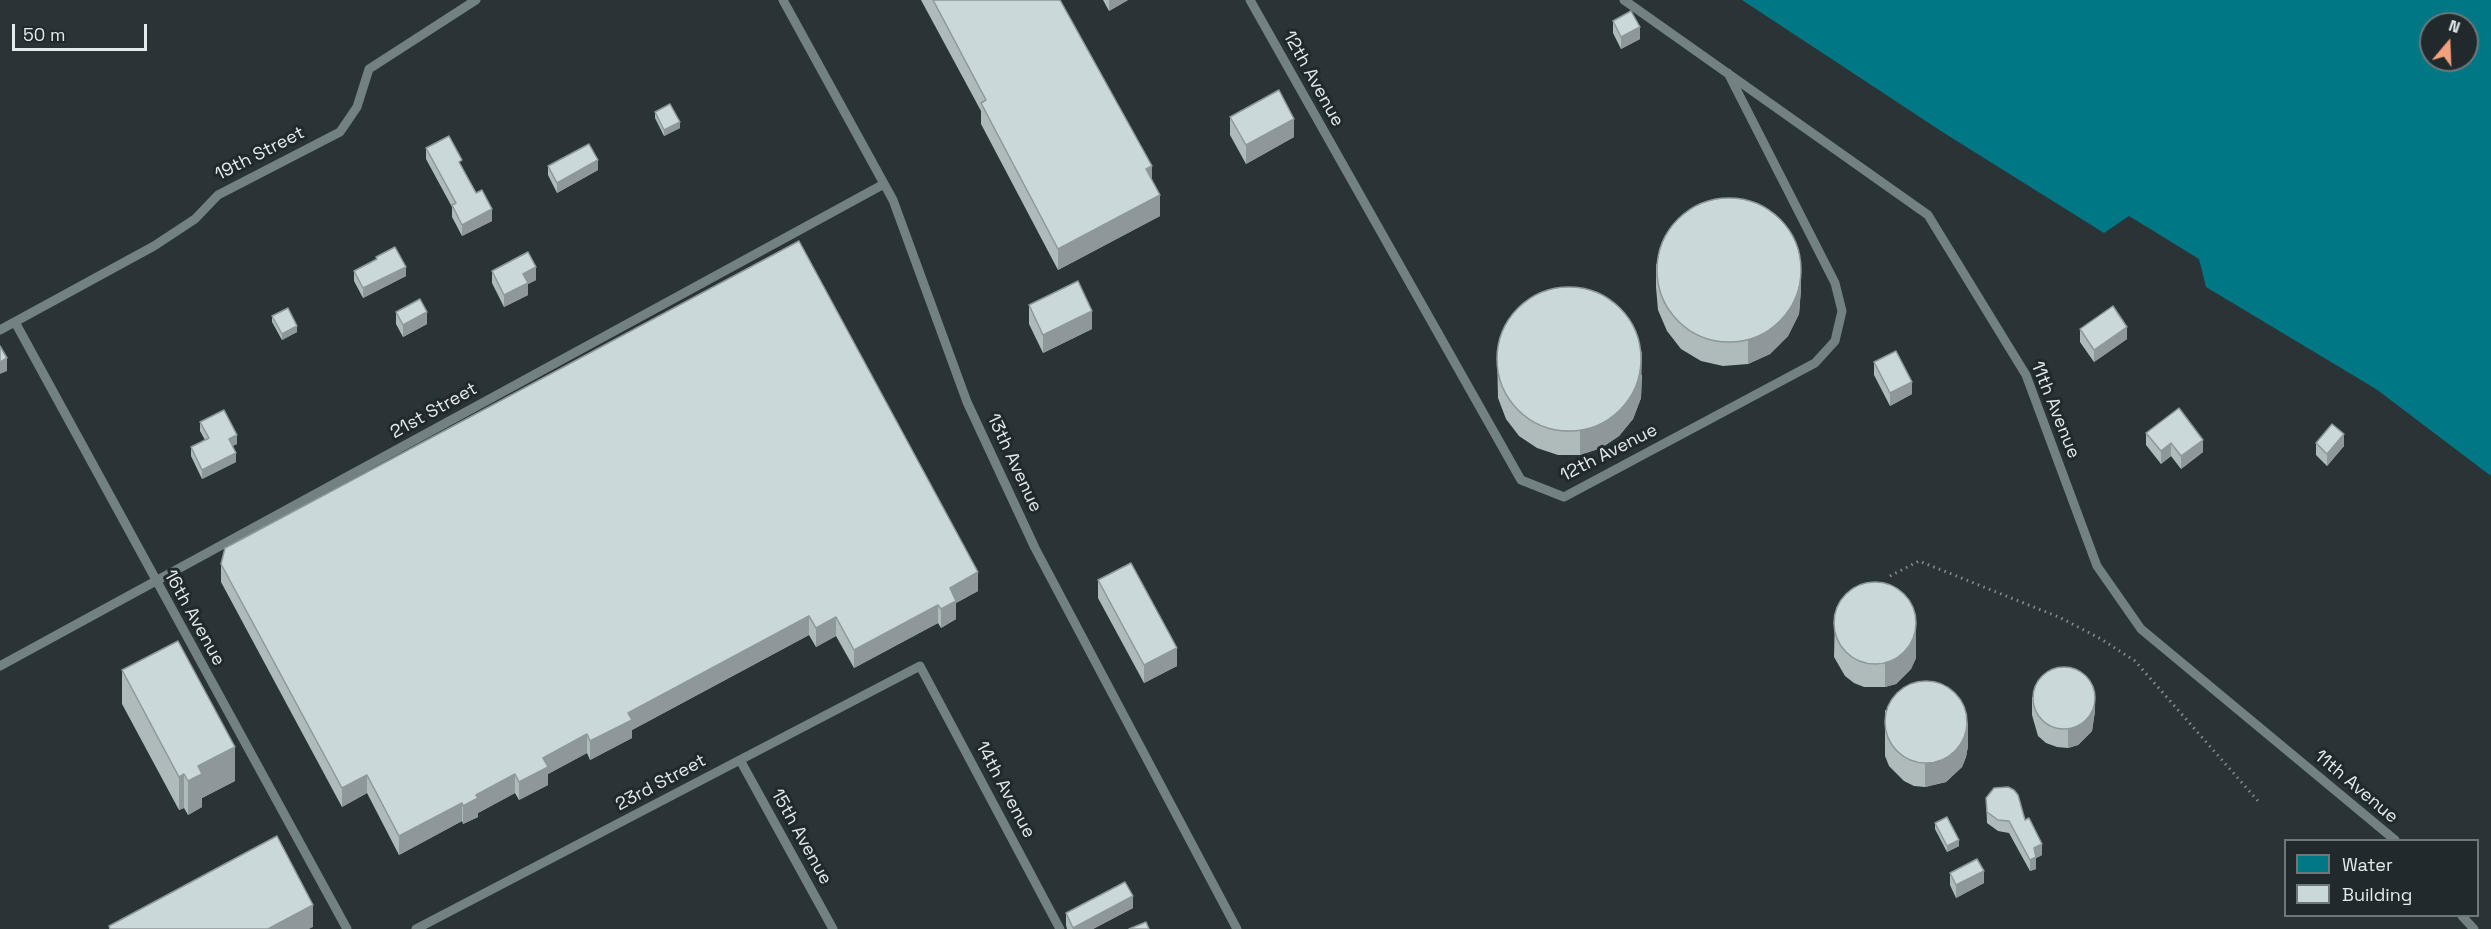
<!DOCTYPE html>
<html>
<head>
<meta charset="utf-8">
<style>
  body { margin:0 }
  #map { position:relative; width:2491px; height:929px; overflow:hidden; background:#2a3436; font-family:"Space Grotesk",sans-serif }
  canvas { display:block }
  .legend { position:absolute; left:2284px; top:839px; width:195px; height:78px; box-sizing:border-box; background:#202a2c; border:2px solid #6e7779; margin:0; padding:8px 10px; list-style:none; font-size:18px; color:#e4ebec }
  .legend li { display:flex; align-items:center; gap:12px; height:30px }
  .legend b { width:30px; border:2px solid #6e7779 }
  .north { position:absolute; left:2419px; top:12px; width:60px; height:60px; box-sizing:border-box; background:#202a2c; border:2px solid #6e7779; border-radius:50%; rotate:19deg; font-size:16px; font-weight:700; line-height:24px; text-align:center; color:#e4ebec }
  .north::after { content:''; display:block; margin:auto; width:21px; height:27px; background:#f1a17b; clip-path:polygon(50% 0,100% 100%,50% 72%,0 100%) }
  .scale { position:absolute; left:12px; top:24px; width:135px; height:27px; box-sizing:border-box; border:3px solid #e4ebec; border-top:0; padding-left:8px; font-size:18px; line-height:21px; white-space:nowrap; color:#e4ebec; -webkit-text-stroke:4px #202a2c; paint-order:stroke }
</style>
</head>
<body>
<div id="map">
<canvas width="2491" height="929"></canvas>
<ul class="legend">
<li><b style="height:16px;background:#007785"></b>Water</li>
<li><b style="height:16px;background:#cbd8da"></b>Building</li>
</ul>
<div class="north">N</div>
<div class="scale">50 m</div>
</div>
<script>
const ctx = document.querySelector('canvas').getContext('2d');
ctx.lineJoin = 'round';
function fill(path, color) { ctx.fillStyle = color; ctx.fill(path, 'evenodd'); }
function stroke(path, color, width, dash) { ctx.strokeStyle = color; ctx.lineWidth = width; ctx.lineCap = dash ? 'butt' : 'round'; ctx.setLineDash(dash || []); ctx.stroke(path); }
function label(font, color, halo, rows, align = 'center') {
  ctx.font = font + ' "Space Grotesk",sans-serif'; ctx.lineWidth = 6; ctx.setLineDash([]); ctx.textBaseline = 'middle'; ctx.strokeStyle = halo; ctx.fillStyle = color; for (const [text, x, y, turn = 0] of rows) {
    ctx.save(); ctx.translate(x, y); ctx.rotate((+turn || 0) * Math.PI / 180); ctx.textAlign = isNaN(turn) ? turn : align; if (halo) ctx.strokeText(text, 0, 0); ctx.fillText(text, 0, 0); ctx.restore();
  }
}
const water = new Path2D(`
  M1742 0H2491V476L2376 389 2206 287 2199 259 2129 216 2104 233 1944 133ZM2431 24H2467V60H2431Z`);
const path = new Path2D(`
  M1890 576 1919 561 2061 618 2101 639 2135 661 2258 801`);
const service = new Path2D(`
  M783 0 893 200 967 402 1035 548 1237 929
  M1250 0 1521 480 1564 497 1815 363 1835 341 1842 311 1835 283 1728 73
  M1624 0 1928 215 2026 375 2097 566 2141 629 2395 840
  M15 322 347 929
  M0 330 154 246 195 219 218 195 340 132 357 107 369 69 476 0
  M0 666 884 184
  M740 760 833 929
  M2462 916 2474 929
  M416 929 920 666 1060 929`);
const wall = new Path2D(`
  M921 0H1060L1152 180 1160 216 1058 270 981 124V111Z
  M1103 0H1128L1109 11Z
  M1613 21 1640 39 1621 49 1613 33Z
  M655 112 680 128 664 136 655 118Z
  M1230 117 1294 137 1246 164 1230 135Z
  M426 148 462 167 492 221 462 236 452 217V207L426 159Z
  M548 166 598 170 557 193 548 175Z
  M376 257 406 276 363 298 354 281V271L376 259Z
  M1656 264 1801 289 1799 314 1788 336 1770 354 1748 364 1723 366 1701 361 1681 349 1667 331 1658 310 1656 287Z
  M492 271 536 280 528 284V295L504 307 492 283Z
  M1029 305 1092 329 1043 353 1029 324Z
  M396 312 427 324 403 337 396 324Z
  M272 316 297 332 282 340 272 322Z
  M2080 329 2127 339 2094 362 2080 342Z
  M1497 353 1642 375 1641 398 1633 419 1619 436 1601 448 1580 455H1558L1537 448 1519 436 1506 419 1498 398Z
  M1874 362 1912 394 1890 406 1874 375Z
  M200 422 237 444 232 446 236 462 202 479 191 456V447L205 440 200 431Z
  M2146 433 2203 452 2181 469 2171 456 2161 464 2146 445Z
  M2316 443 2344 446 2327 466 2316 455Z
  M221 564 978 591 956 603V619L941 628 938 623 854 668 836 636 816 647 809 635 632 730V738L590 760 587 753 548 774V785L519 800 515 793 478 813V817L463 824 462 821 399 855 367 793 342 807 221 582Z
  M1098 580 1177 666 1144 683 1098 598Z
  M1835 612 1916 658 1911 669 1896 684 1885 687H1864L1854 683 1845 676 1834 657Z
  M122 670 235 781 202 798V807L188 815 184 808 179 810 122 704Z
  M2032 697 2095 711 2092 731 2078 745 2068 748 2057 747 2046 743 2038 736 2032 715Z
  M1885 710 1968 746 1966 757 1962 767 1946 782 1925 787 1914 786 1904 781 1889 766 1885 756Z
  M1986 798 2025 820 2042 855 2036 858V869L2030 871 2009 833 1998 831 1987 823Z
  M1935 823 1959 846 1947 852 1935 829Z
  M1950 873 1984 883 1956 898 1950 885Z
  M1133 908 1093 929H1067L1066 925V913Z`);
const shadedWall = new Path2D(`
  M1109 0H1128L1109 11Z
  M1640 27V39L1621 49V37Z
  M1294 119V137L1246 164V145Z
  M680 122V128L664 136V130Z
  M598 160V170L557 193V183Z
  M1152 166V187L1146 169Z
  M1160 195V216L1058 270V249Z
  M492 209V221L462 236V225Z
  M1801 266V289L1799 314 1788 336 1770 354 1748 364V340Z
  M406 267V276L363 298V288Z
  M536 267V280L528 284V295L504 307V295L523 274Z
  M1092 311V329L1043 353V335Z
  M427 312V324L403 337V325Z
  M297 326V332L282 340V334Z
  M2127 327V339L2094 362V350Z
  M1642 351 1641 398 1633 419 1619 436 1601 448 1580 455V431Z
  M7 358V371L0 374V362Z
  M1912 382V394L1890 406V393Z
  M2344 434V446L2327 466V454Z
  M237 435V444L229 448V439Z
  M2203 440V452L2181 469V456Z
  M2171 443V456L2161 464V451Z
  M236 453V462L202 479V470Z
  M978 572V591L956 603V619L941 628V609L950 588Z
  M938 605V623L854 668V650Z
  M1916 613V658L1911 669 1896 684 1885 687V664Z
  M809 616V635L632 730V738L590 760V741L628 713Z
  M836 617V636L816 647V628Z
  M1177 648V666L1144 683V665Z
  M2095 692V711L2092 731 2078 745 2068 748V730Z
  M1968 722V746L1966 757 1962 767 1946 782 1925 787V764Z
  M587 734V753L548 774V785L519 800V782L543 758Z
  M235 747V781L202 798V807L188 815V781L198 766Z
  M184 774V808L179 810V777Z
  M515 774V793L478 813V817L463 824V806L476 795Z
  M367 775V793L342 807V788Z
  M462 803V821L399 855V836Z
  M1959 840V846L1947 852V846Z
  M2042 844V855L2036 858V869L2030 871V860L2034 848Z
  M1984 871V883L1956 898V885Z
  M1133 896V908L1093 929H1073V928Z
  M313 905V927L309 929H268Z`);
const building = new Path2D(`
  M933 0H1060L1152 166 1146 169 1160 195 1058 249 981 103 986 100Z
  M1631 11 1640 27 1621 37 1613 21Z
  M1279 90 1294 119 1246 145 1230 117Z
  M670 104 680 122 664 130 655 112Z
  M449 136 462 160 459 162 476 193 482 190 492 209 462 225 452 205 456 203 426 148Z
  M589 144 598 160 557 183 548 166Z
  M1657 270a72 72 0 1 1 144 0a72 72 0 1 1-144 0Z
  M799 241 978 572 950 588 956 601 941 609 938 605 854 650 836 617 816 628 809 616 628 713 632 720 590 741 587 734 543 758 548 767 519 782 515 774 476 795 478 798 463 806 462 803 399 836 367 775 342 788 221 564 225 548Z
  M395 247 406 267 363 288 354 271 377 259 376 257Z
  M528 252 536 267 523 274 528 283 504 295 492 271Z
  M1078 281 1092 311 1043 335 1029 305Z
  M1497 359a72 72 0 1 1 144 0a72 72 0 1 1-144 0Z
  M420 299 427 312 403 325 396 312Z
  M2113 306 2127 327 2094 350 2080 329Z
  M288 308 297 326 282 334 272 316Z
  M0 346 7 358 0 362Z
  M1896 351 1912 382 1890 393 1874 362Z
  M2179 408 2203 440 2181 456 2171 443 2161 451 2146 433Z
  M224 410 237 435 229 439 236 453 202 470 191 447 209 438 200 422Z
  M2332 424 2344 434 2327 454 2316 443Z
  M1131 563 1177 648 1144 665 1098 580Z
  M1834 623a41 41 0 1 1 82 0a41 41 0 1 1-82 0Z
  M178 641 235 747 198 766 202 774 188 781 184 774 179 777 122 670Z
  M2033 698a31 31 0 1 1 62 0a31 31 0 1 1-62 0Z
  M1885 722a41 41 0 1 1 82 0a41 41 0 1 1-82 0Z
  M2008 787 2014 790 2018 795 2025 820 2029 818 2042 844 2034 848 2036 857 2030 860 2009 821 1998 820 1987 812 1986 798 1994 788Z
  M1947 817 1959 840 1947 846 1935 823Z
  M277 836 313 905 268 929H110L109 926Z
  M1977 859 1984 871 1956 885 1950 873Z
  M1125 882 1133 896 1073 928 1066 913Z
  M1146 922 1149 929H1129Z`);
const streetNames = [
  ["12th Avenue",1313,79,61],
  ["19th Street",260,154,-27],
  ["11th Avenue",2055,410,68],
  ["21st Street",434,411,-29],
  ["12th Avenue",1609,453,-27],
  ["13th Avenue",1014,463,65],
  ["16th Avenue",194,618,61],
  ["23rd Street",661,783,-28],
  ["11th Avenue",2356,787,40],
  ["14th Avenue",1005,790,62],
  ["15th Avenue",801,837,61]
];
fill(water, '#007785');
stroke(path, '#858e8f', 3, [1.5, 4.5]);
stroke(service, '#748183', 9);
fill(wall, '#afbabb');
fill(shadedWall, '#8e9799');
fill(building, '#cbd8da');
stroke(building, '#8e9799', 1.5);
label('18px', '#e4ebec', '#202a2c', streetNames);
</script>
</body>
</html>
